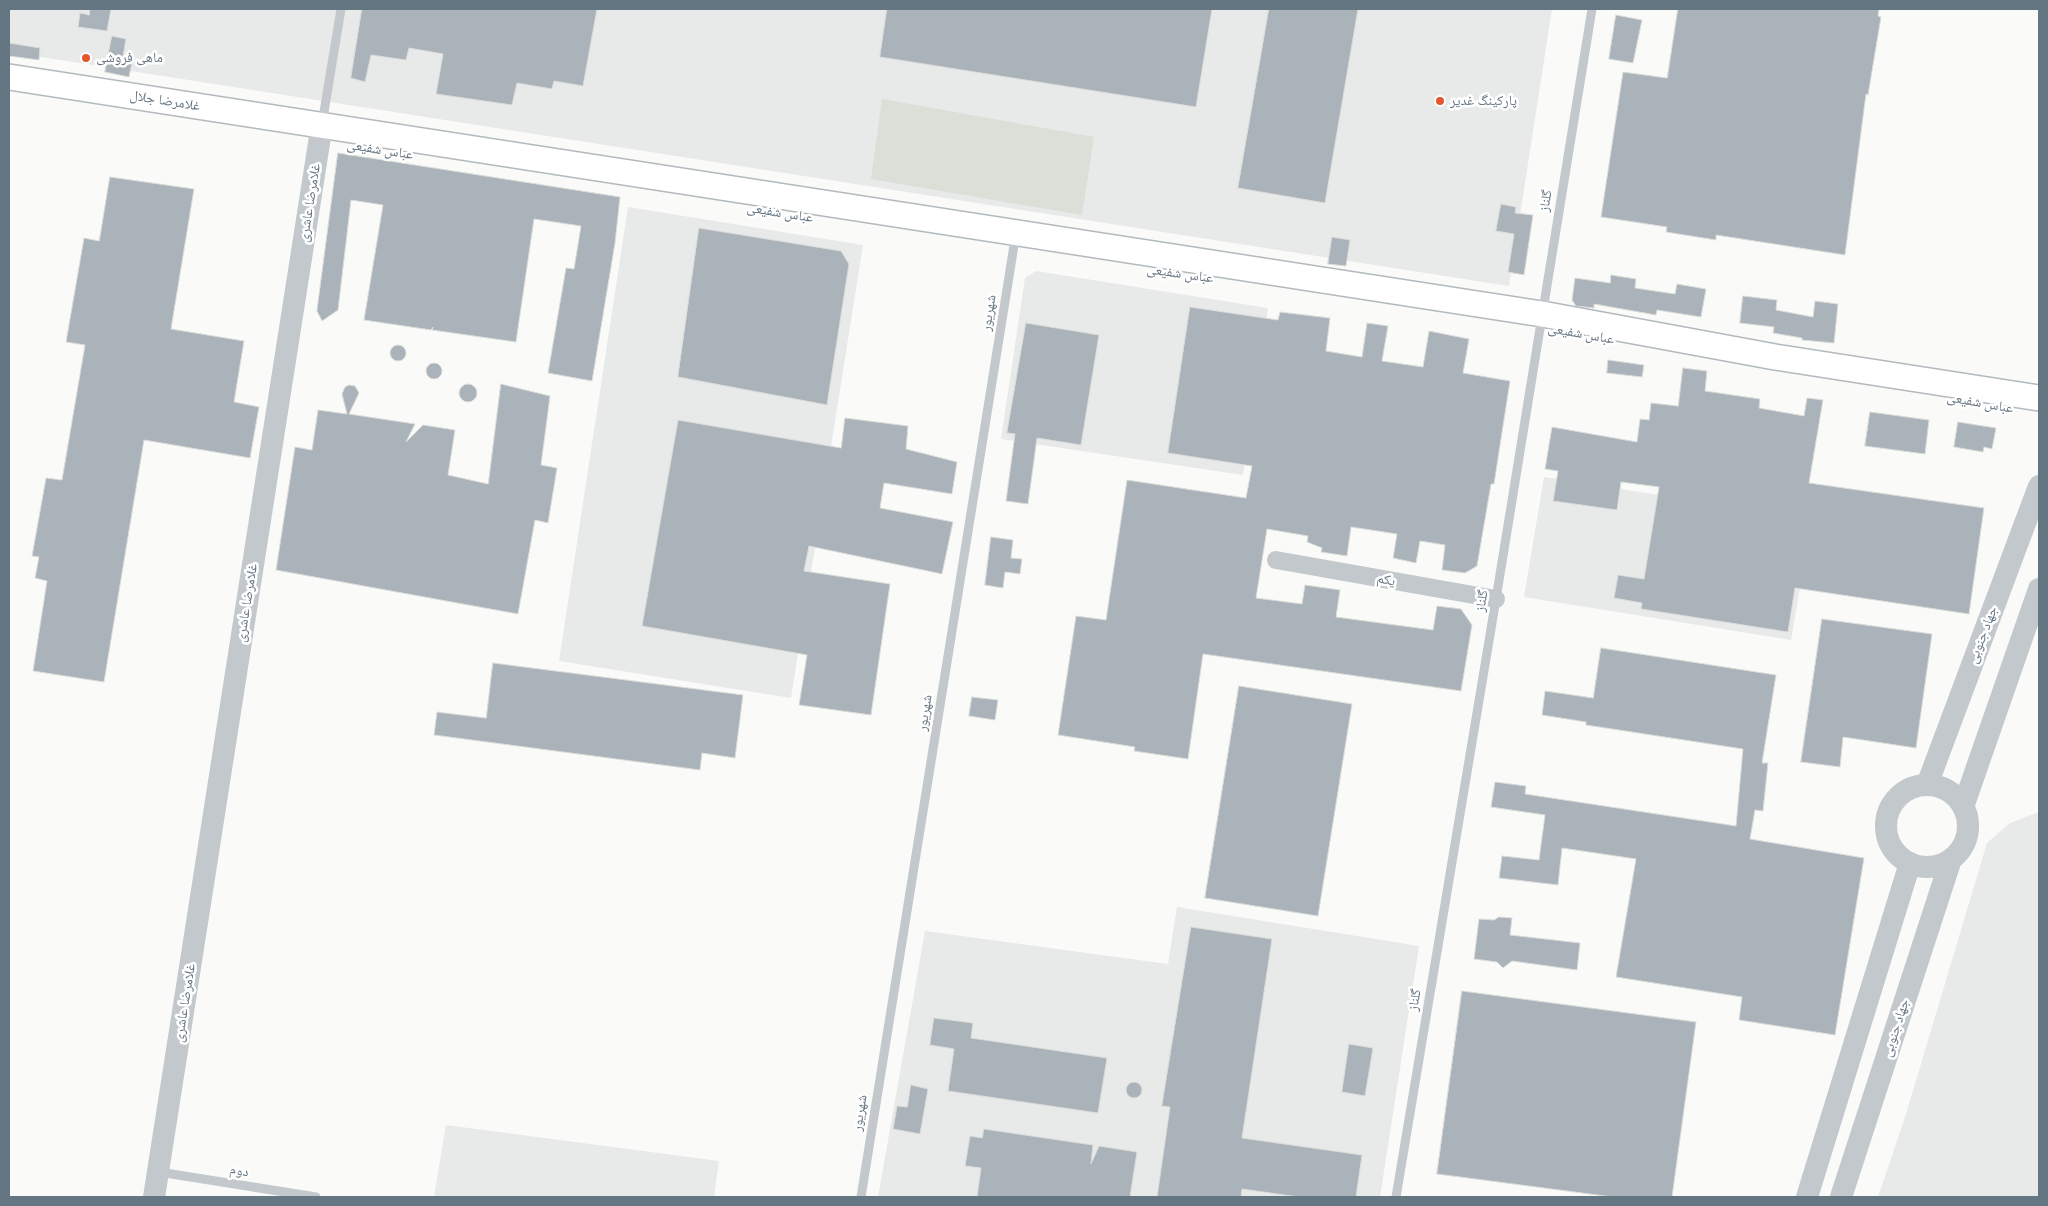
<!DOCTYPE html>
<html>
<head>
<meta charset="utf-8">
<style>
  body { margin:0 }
  #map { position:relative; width:2048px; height:1206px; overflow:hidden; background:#fafaf8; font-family:"Fira Sans Condensed",sans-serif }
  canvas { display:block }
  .frame { position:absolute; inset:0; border:10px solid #657683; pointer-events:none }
</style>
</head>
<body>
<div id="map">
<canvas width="2048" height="1206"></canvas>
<div class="frame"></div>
</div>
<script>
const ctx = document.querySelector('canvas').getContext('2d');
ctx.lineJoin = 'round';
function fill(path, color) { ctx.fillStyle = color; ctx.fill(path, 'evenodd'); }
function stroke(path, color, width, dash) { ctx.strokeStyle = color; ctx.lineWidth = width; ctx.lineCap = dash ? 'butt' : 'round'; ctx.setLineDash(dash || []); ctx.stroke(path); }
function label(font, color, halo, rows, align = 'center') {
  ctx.font = font + ' "Fira Sans Condensed","Noto Naskh Arabic",sans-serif'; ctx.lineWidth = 5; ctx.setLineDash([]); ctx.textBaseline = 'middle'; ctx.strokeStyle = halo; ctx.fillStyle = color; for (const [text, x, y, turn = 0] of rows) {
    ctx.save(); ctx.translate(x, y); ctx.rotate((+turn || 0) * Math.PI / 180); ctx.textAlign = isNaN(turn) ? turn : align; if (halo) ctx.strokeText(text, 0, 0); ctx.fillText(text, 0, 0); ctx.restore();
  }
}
const built = new Path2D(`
  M9 9H1552L1509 286 9 52Z
  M628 207 863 245 791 698 559 661Z
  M1036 271 1268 308 1243 475 1001 439 1025 278Z
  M1544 477 1812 519 1791 640 1524 597Z
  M2039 812V1197H1878L1906 1114 1987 843 2010 823Z
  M1177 907 1419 946 1380 1197H878L925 931 1168 964Z
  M446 1125 719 1161 714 1197H434Z`);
const green = new Path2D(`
  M882 99 1094 137 1082 215 871 179Z`);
const building = new Path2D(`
  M90 9H111L107 31 78 27 80 13 89 15Z
  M362 9H597L583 86 554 81 552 89 517 83 512 105 436 94 443 54 409 48 406 60 371 55 365 82 351 78Z
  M887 9H1212L1196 107 880 57Z
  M1269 9H1358L1325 203 1238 188Z
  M1678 9H1879L1878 16 1881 17 1868 95 1866 94 1845 255 1716 235V240L1666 232 1667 227 1601 217 1623 72 1667 78Z
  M1616 15 1642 20 1633 63 1609 59Z
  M112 36 126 39 123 56 133 58 129 77 105 72Z
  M9 43 40 48 39 60 9 56Z
  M338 153 620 197 615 243 592 381 548 373 566 268 574 269 581 226 534 219 516 342 432 330 433 327 431 330 364 320 383 205 351 200 338 310 322 321 317 311Z
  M110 177 194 189 171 329 244 341 234 402 259 407 250 458 144 440 104 682 33 671 47 581 35 578 39 557 32 556 46 478 62 480 85 345 66 342 84 238 99 241Z
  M1501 204 1516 207 1515 213 1533 215 1524 275 1508 272 1514 234 1496 231Z
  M699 228 841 251 849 264 827 405 678 377Z
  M1332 237 1350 240 1346 266 1328 264Z
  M1611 275 1636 279 1635 288 1675 294 1677 284 1706 289 1701 317 1657 310 1656 315 1594 304V308L1576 306 1572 300 1575 278 1610 283Z
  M1743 296 1777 300 1776 310 1813 317 1815 301 1838 304 1834 343 1802 340V338L1773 333 1774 327 1740 323Z
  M1190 307 1278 320 1280 312 1330 318 1326 351 1362 357 1367 323 1388 326 1382 361 1423 367 1429 331 1469 339 1463 373 1510 381 1494 484H1491L1477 566 1465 573 1442 570 1445 545 1420 541 1416 563 1393 558 1397 534 1351 527 1347 556 1321 552 1322 548 1307 542 1308 536 1267 529 1256 598 1302 604 1305 585 1340 590 1336 617 1433 630 1437 606 1461 609 1472 625 1461 691 1203 654 1188 759 1134 751 1135 747 1058 735 1076 616 1106 620 1127 480 1246 498 1252 466 1168 453Z
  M1026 323 1099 335 1081 445 1037 438 1028 504 1006 501 1015 434 1007 433Z
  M390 353a8 8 0 1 1 16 0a8 8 0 1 1-16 0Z
  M1608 360 1644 365 1642 377 1607 373Z
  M426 371a8 8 0 1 1 16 0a8 8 0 1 1-16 0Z
  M1683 368 1707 371 1705 391 1760 399 1759 408 1804 416 1807 398 1823 400 1809 483 1984 508 1969 614 1795 588 1788 632 1641 609 1642 603 1614 598 1618 575 1644 579 1659 487 1621 482 1617 510 1553 501 1558 471 1545 469 1552 427 1637 442 1640 419 1649 420 1651 403 1678 406Z
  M501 384 550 396 541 465 557 468 548 523 535 520 518 614 276 570 295 447 312 450 318 410 347 414 342 394 345 387 349 385 355 386 359 393 349 414 415 424 406 442 423 425 455 430 448 475 488 484Z
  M459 393a9 9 0 1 1 18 0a9 9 0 1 1-18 0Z
  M1870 412 1929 420 1925 454 1865 446Z
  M845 418 908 426 906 449 957 462 952 494 884 483 880 508 953 522 942 574 809 546 804 571 890 584 871 715 799 705 807 655 642 626 678 420 841 448Z
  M1958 422 1996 428 1992 449 1984 447 1983 452 1954 447Z
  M991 537 1013 540 1011 558 1022 559 1020 574 1005 572 1003 588 985 585Z
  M1822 619 1932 634 1916 748 1843 737 1840 767 1801 762Z
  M1601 648 1776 675 1762 763H1768L1763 811 1755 810 1750 839 1864 858 1835 1035 1739 1020 1742 997 1616 977 1636 859 1562 848 1558 885 1499 878 1502 856 1539 860 1545 815 1491 807 1495 782 1526 786 1525 794 1736 826 1743 749 1586 725V722L1542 715 1545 691 1593 698Z
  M493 663 743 695 735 758 702 753 700 770 434 735 437 712 486 718Z
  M1239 686 1352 704 1318 916 1205 898Z
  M972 697 998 700 995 720 969 716Z
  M1499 917 1512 918 1510 935 1580 943 1577 970 1512 961 1503 968 1497 962 1474 959 1479 919 1494 920Z
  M1191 927 1272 939 1242 1138 1362 1155 1356 1197H1299L1242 1189 1241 1197H1157L1170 1107 1162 1106Z
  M1462 991 1696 1022 1672 1197H1613L1437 1174Z
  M934 1018 973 1023 971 1038 1107 1058 1098 1113 948 1091 954 1049 930 1045Z
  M1349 1044 1373 1048 1365 1096 1342 1092Z
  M1126 1090a8 8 0 1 1 16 0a8 8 0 1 1-16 0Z
  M911 1085 928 1089 920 1134 893 1129 897 1106 907 1107Z
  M984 1129 1093 1145 1091 1164 1099 1146 1137 1152 1130 1197H977L981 1168 965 1166 970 1136 982 1138Z`);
const service = new Path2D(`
  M322 124 341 9
  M159 1172 316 1197
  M861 1197 1016 233
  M1396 1197 1496 599 1592 9`);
const minor = new Path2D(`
  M1276 560 1496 599`);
const tertiary = new Path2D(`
  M1927 785 2039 486
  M1886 826a41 41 0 1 1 82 0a41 41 0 1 1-82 0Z
  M1963 807 2039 589
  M154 1197 322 124
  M1807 1197 1910 863
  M1841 1197 1951 859`);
const secondary = new Path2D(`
  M9 77 1542 314 1775 357 2039 398`);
const markers = [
  [86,58,5,"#e4572e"],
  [1440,101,5,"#e4572e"]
];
const poiNames = [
  ["ماهی فروشی",96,58],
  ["پارکینگ غدیر",1450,101]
];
const streetNames = [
  ["غلامرضا جلال",165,101,9],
  ["عباس شفیعی",380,150,9],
  ["گلناز",1546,201,-81],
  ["غلامرضا عاشری",310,203,-81],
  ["عباس شفیعی",780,213,9],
  ["عباس شفیعی",1180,274,8],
  ["شهریور",989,313,-81],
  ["عباس شفیعی",1581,334,10],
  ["عباس شفیعی",1980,403,10],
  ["یکم",1386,580,10],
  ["گلناز",1482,601,-81],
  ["غلامرضا عاشری",247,603,-81],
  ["جهاد جنوبی",1983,635,-69],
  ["شهریور",925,713,-81],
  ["گلناز",1415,1000,-80],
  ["غلامرضا عاشری",185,1003,-81],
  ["جهاد جنوبی",1896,1028,-72],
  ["شهریور",860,1113,-81],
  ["دوم",239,1171,9]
];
fill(built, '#e8e9e9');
fill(green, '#dadfd7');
fill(building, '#aab3b9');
stroke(building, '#dcdcda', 1);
stroke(secondary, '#b3babf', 28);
stroke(service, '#c3c8cc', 9);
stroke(minor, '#c3c8cc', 18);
stroke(tertiary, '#c3c8cc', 22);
stroke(secondary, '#fff', 25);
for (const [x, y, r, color] of markers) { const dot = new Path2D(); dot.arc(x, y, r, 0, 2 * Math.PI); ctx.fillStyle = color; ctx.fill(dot); stroke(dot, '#fff', 2); }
label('14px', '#657683', '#fff', poiNames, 'left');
label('14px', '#657683', '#fff', streetNames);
</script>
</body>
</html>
